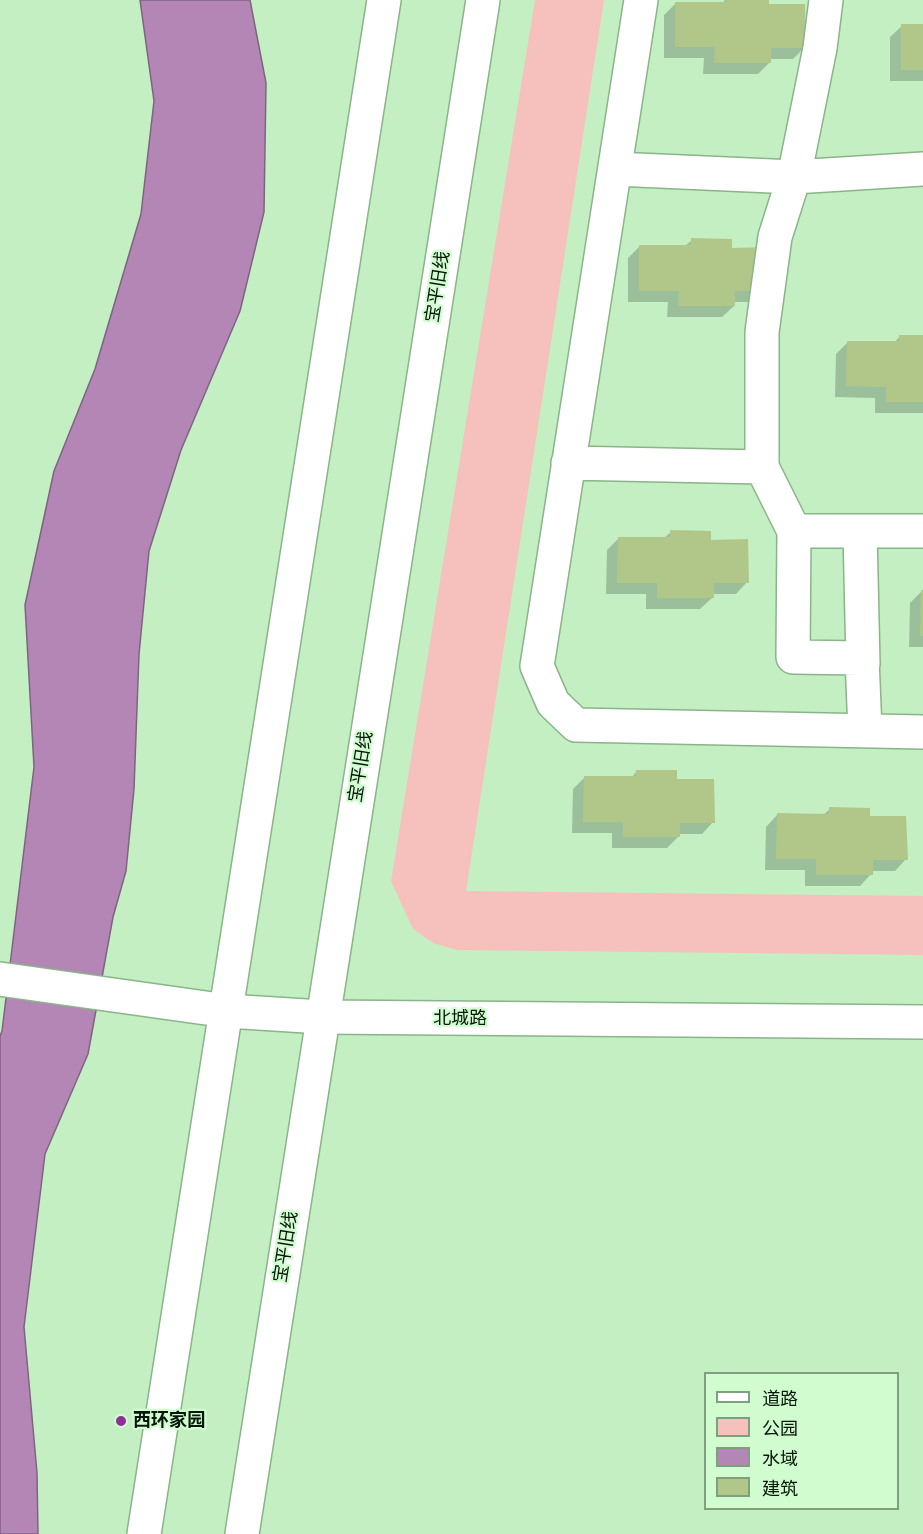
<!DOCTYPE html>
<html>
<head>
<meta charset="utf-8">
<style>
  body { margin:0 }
  #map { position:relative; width:923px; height:1534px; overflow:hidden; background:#c3efc2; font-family:Rubik,"Noto Sans SC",sans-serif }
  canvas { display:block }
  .legend { position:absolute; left:704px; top:1372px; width:195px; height:138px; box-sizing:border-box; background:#d0fccf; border:2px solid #7fa07f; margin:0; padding:8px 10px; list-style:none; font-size:18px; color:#061607 }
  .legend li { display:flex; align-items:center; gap:12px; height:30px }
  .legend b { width:30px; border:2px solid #7fa07f }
</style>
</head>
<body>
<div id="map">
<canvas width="923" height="1534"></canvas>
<ul class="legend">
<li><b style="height:8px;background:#fff"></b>道路</li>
<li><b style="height:16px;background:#f6c1bc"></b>公园</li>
<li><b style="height:16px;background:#b386b6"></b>水域</li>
<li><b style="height:16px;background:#b1c789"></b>建筑</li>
</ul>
</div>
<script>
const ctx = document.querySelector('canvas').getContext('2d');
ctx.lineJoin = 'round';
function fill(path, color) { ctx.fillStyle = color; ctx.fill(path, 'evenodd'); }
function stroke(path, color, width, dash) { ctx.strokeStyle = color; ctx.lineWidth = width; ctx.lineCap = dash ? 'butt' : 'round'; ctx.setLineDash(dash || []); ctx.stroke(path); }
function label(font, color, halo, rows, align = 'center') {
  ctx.font = font + ' Rubik,"Noto Sans SC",sans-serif'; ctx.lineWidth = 4.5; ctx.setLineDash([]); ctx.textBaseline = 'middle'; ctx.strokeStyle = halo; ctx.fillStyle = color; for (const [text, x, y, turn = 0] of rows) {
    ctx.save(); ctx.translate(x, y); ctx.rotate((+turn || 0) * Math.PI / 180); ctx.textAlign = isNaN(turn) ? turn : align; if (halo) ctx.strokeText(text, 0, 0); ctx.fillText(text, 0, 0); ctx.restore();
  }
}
const green = new Path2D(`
  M535 0H604L466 891 923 896V955L457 950 433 943 413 929 391 881Z`);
const water = new Path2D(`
  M140 0H250L266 83 264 212 240 311 181 450 149 551 139 654 134 789 126 871 113 917 88 1054 45 1154 24 1327 37 1473 38 1534H0V1036L2 1031 34 767 25 605 54 471 95 369 141 214 154 101Z`);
const shadow = new Path2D(`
  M725 0H767V6L805 47 793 59H770V62L758 74H703L704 58H664V15L676 3 722 4Z
  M902 26H923V81H890V37Z
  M692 240 731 249 757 302H734V306L722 317H667L668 302H628V258L640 246H685Z
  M900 336H923V413H875V398L835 397 836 354 848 342 894 343Z
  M671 532 710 541 747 582 736 594H712V598L700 609H646V594H606L607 550 619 538H664Z
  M921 592H923V647H909L910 603Z
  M637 771 676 780 713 822 702 834H678V837L667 848H612V833H572L573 789 585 777 631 778Z
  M830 809 869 818 906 859 895 871H871V874L860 886H805V870H765L766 827 777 815H823Z`);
const building = new Path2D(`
  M727 0H769V4H805L806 48H771V63H714L715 47H675V2H727Z
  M901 24H923V70H901Z
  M691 238 732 239V248L769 247 770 291H735V306H678L679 291H639V245H691Z
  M899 335H923V402H886V387L846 386 847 341H899Z
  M670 530 711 531V540L748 539 749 583H714V598H657V583H617L618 537H670Z
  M921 590H923V636H920Z
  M636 770H677V779H714L715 823H680V837H623V822H583L584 776H636Z
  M829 807 870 808V816H906L908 860H873V875H816V859H776L777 813 829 814Z`);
const minor = new Path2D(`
  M641 0 537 666 553 703 576 725 923 732
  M826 0 820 48 794 177 775 237 762 332V467L794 531 793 657 862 658 865 731
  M615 169 794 177 923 169
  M568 463 762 467
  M794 531H923
  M860 531 863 664
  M0 979 227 1011 322 1017 923 1022`);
const major = new Path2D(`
  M144 1534 384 0
  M242 1534 483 0`);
const markers = [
  [121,1421,6,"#8e2e97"]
];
const streetNames = [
  ["宝平旧线",438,287,-81],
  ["宝平旧线",361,767,-81],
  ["北城路",460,1019],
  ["宝平旧线",286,1247,-81]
];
const poiNames = [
  ["西环家园",133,1421]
];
fill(green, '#f6c1bc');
fill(water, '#b386b6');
stroke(water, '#7f6482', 1.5);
fill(shadow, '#0003');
fill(building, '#b1c789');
stroke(minor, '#8ab489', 36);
stroke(major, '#8ab489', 36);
stroke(minor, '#fff', 33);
stroke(major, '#fff', 33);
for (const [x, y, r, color] of markers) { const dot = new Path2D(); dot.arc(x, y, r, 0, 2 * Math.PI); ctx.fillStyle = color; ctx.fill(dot); stroke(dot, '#d0fccf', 2); }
label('18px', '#061607', '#d0fccf', streetNames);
label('bold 18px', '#061607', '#d0fccf', poiNames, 'left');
</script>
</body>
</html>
